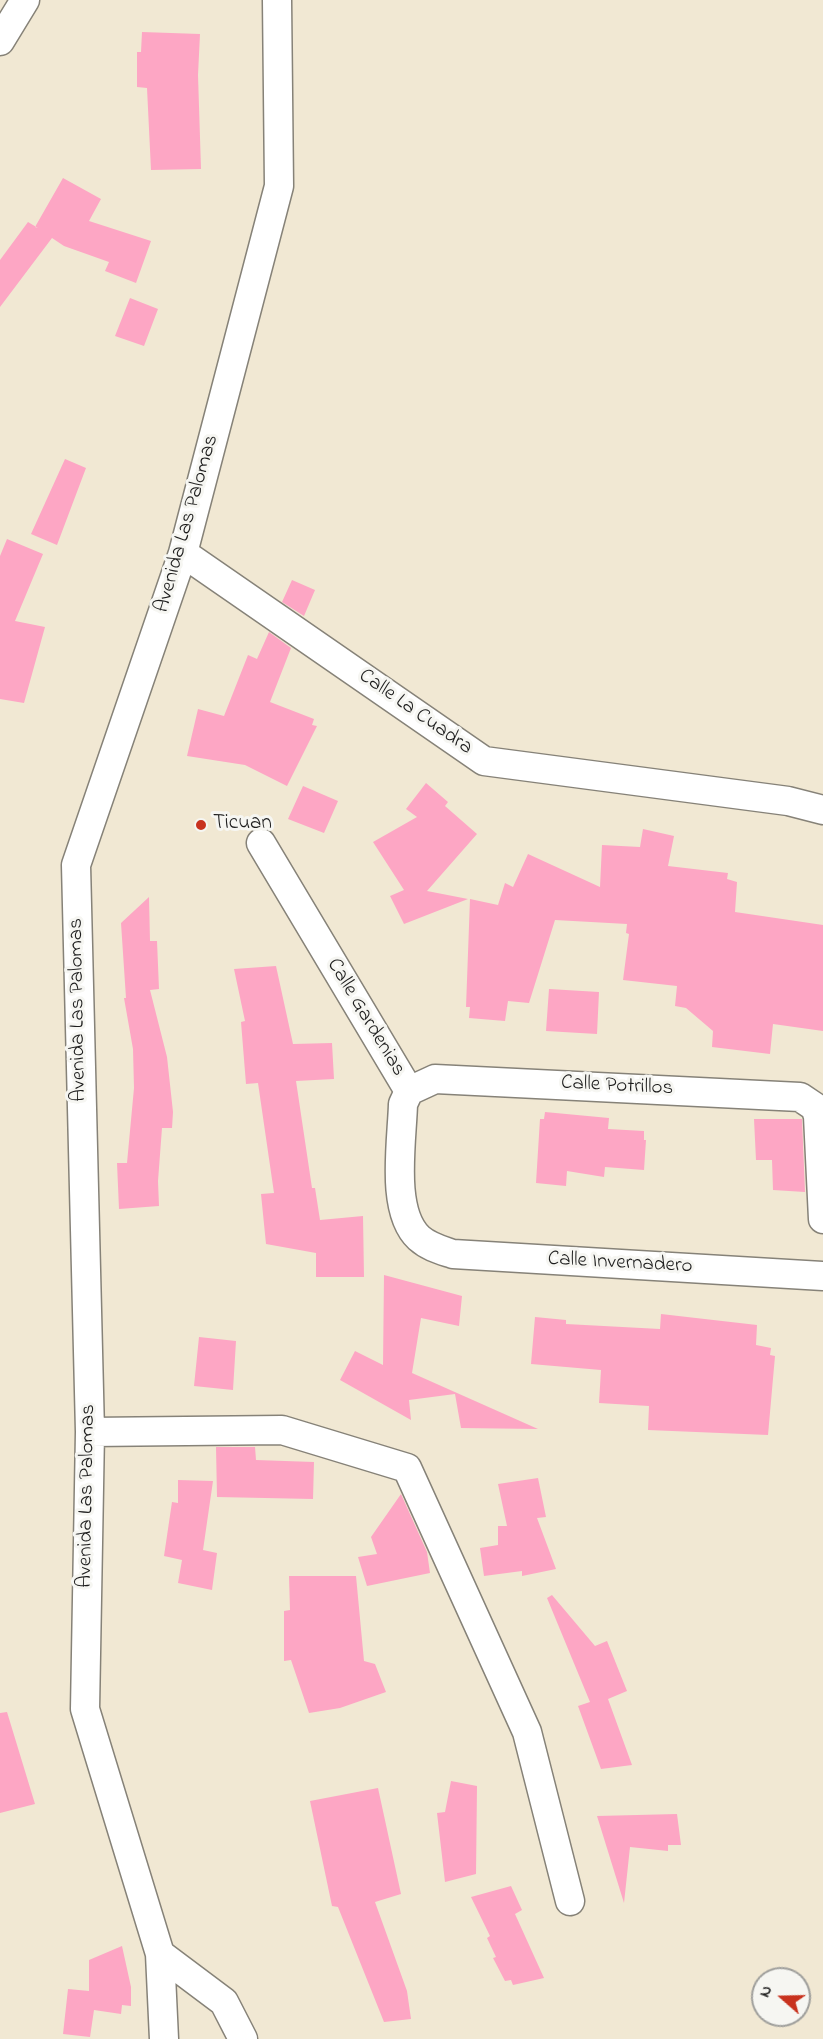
<!DOCTYPE html>
<html>
<head>
<meta charset="utf-8">
<style>
  body { margin:0 }
  #map { position:relative; width:823px; height:2039px; overflow:hidden; background:#f1e8d3; font-family:"Indie Flower",sans-serif }
  canvas { display:block }
  .north { position:absolute; left:751px; top:1967px; width:60px; height:60px; box-sizing:border-box; background:#f6f6f2; border:2px solid #9f9f9c; border-radius:50%; rotate:290deg; font-size:16px; font-weight:700; line-height:24px; text-align:center; color:#1c1c1c }
  .north::after { content:''; display:block; margin:auto; width:21px; height:27px; background:#c8321e; clip-path:polygon(50% 0,100% 100%,50% 72%,0 100%) }
</style>
</head>
<body>
<div id="map">
<canvas width="823" height="2039"></canvas>
<div class="north">N</div>
</div>
<script>
const ctx = document.querySelector('canvas').getContext('2d');
ctx.lineJoin = 'round';
function fill(path, color) { ctx.fillStyle = color; ctx.fill(path, 'evenodd'); }
function stroke(path, color, width, dash) { ctx.strokeStyle = color; ctx.lineWidth = width; ctx.lineCap = dash ? 'butt' : 'round'; ctx.setLineDash(dash || []); ctx.stroke(path); }
function label(font, color, halo, rows, align = 'center') {
  ctx.font = font + ' "Indie Flower",sans-serif'; ctx.lineWidth = 6; ctx.setLineDash([]); ctx.textBaseline = 'middle'; ctx.strokeStyle = halo; ctx.fillStyle = color; for (const [text, x, y, turn = 0] of rows) {
    ctx.save(); ctx.translate(x, y); ctx.rotate((+turn || 0) * Math.PI / 180); ctx.textAlign = isNaN(turn) ? turn : align; if (halo) ctx.strokeText(text, 0, 0); ctx.fillText(text, 0, 0); ctx.restore();
  }
}
const building = new Path2D(`
  M142 32 200 34 198 75 201 169 151 170 147 88 137 87V52H141Z
  M63 178 101 199 89 221 151 241 136 283 105 271 109 262 64 246 52 238 0 307V260L28 222 38 228 35 227Z
  M130 298 158 309 144 346 115 336Z
  M65 459 86 468 57 545 31 534Z
  M7 539 43 554 15 621 45 627 24 703 0 699V556Z
  M292 580 315 590 304 616 282 602Z
  M269 632 291 648 270 702 314 719 312 725 317 726 287 786 245 765 187 756 198 709 224 716 248 655 257 659Z
  M426 783 448 802 445 806 477 834 427 891 468 899 404 924 390 896 404 890 373 842 417 817 406 809Z
  M303 786 338 801 324 833 288 819Z
  M643 829 674 836 668 866 728 873 727 879 737 882 735 912 823 925V1031L773 1024 770 1054 712 1047 713 1031 686 1008 675 1006 677 986 623 980 629 934 626 933 627 924 555 920 529 1003 508 1001 505 1021 469 1018 470 1007H466L470 899 498 905 505 883 513 887 528 854 600 887 602 845 640 847Z
  M149 897 150 941H157L159 989 150 990 167 1057 173 1112 172 1128H162L158 1181 159 1206 119 1209 117 1163H127L134 1088 133 1049 124 998H126L121 923Z
  M276 966 293 1044 332 1043 334 1079 296 1081 312 1188H315L320 1220 363 1216 364 1277H316V1253L266 1244 261 1194 274 1193 258 1083 246 1084 241 1022 245 1021 234 969Z
  M549 989 599 992 597 1034 546 1031Z
  M545 1112 609 1118 608 1129 644 1131V1140H646L644 1170 605 1167 604 1177 567 1171 566 1186 536 1183 540 1119H544Z
  M754 1119H802L805 1192 773 1190 772 1160H756Z
  M384 1275 462 1296 459 1326 421 1318 412 1373 538 1429 461 1428 455 1394 409 1400 411 1420 340 1380 355 1351 383 1365Z
  M661 1314 757 1325 756 1345 771 1348 770 1355 775 1356 768 1435 648 1430 649 1406 599 1403 601 1370 531 1364 535 1317 566 1320V1324L660 1329Z
  M199 1337 236 1341 233 1390 194 1386Z
  M216 1447H255L256 1460 314 1462 313 1499 217 1497Z
  M538 1478 546 1517 537 1518 556 1569 522 1576V1571L484 1576 480 1548 498 1545V1526H507L498 1484Z
  M178 1480 213 1481 203 1550 217 1553 212 1590 178 1583 182 1560 164 1556 172 1502 178 1503Z
  M401 1494 427 1552 430 1573 367 1586 358 1557 377 1554 371 1537Z
  M289 1576H356L364 1661 375 1664 386 1692 340 1708 309 1713 291 1660 284 1661V1611L290 1610Z
  M552 1595 595 1646 607 1641 627 1691 608 1699 632 1765 601 1769 578 1706 590 1702 547 1598Z
  M7 1712 35 1804 0 1813V1713Z
  M451 1781 477 1786 476 1874 445 1882 437 1813 445 1812Z
  M378 1788 401 1894 375 1902 407 1991 411 2019 384 2022 338 1907 332 1906 310 1801Z
  M677 1814 681 1845H668V1851L630 1847 624 1903 597 1816Z
  M511 1886 522 1910 515 1914 544 1978 513 1985 511 1980 505 1981 493 1958 496 1957 487 1938 490 1936 471 1897Z
  M122 1946 131 1987V2006L122 2005 121 2014 94 2010 90 2037 63 2034 68 1989 89 1991V1960Z`);
const minor = new Path2D(`
  M0 41 25 0
  M183 553 484 761 788 801 823 810
  M261 843 409 1091
  M409 1091 403 1104C402 1142 390 1211 419 1238 429 1247 441 1250 453 1254L823 1276
  M409 1091 435 1079 800 1097 815 1107 818 1116 823 1219
  M90 1432 282 1430 407 1468 527 1732 570 1901
  M160 1954 224 2002 243 2039
  M164 2039 160 1954 85 1709 90 1432 76 865 183 553 279 186 277 0`);
const markers = [
  [201,825,6,"#c8321e"]
];
const streetNames = [
  ["Avenida Las Palomas",188,524,-74],
  ["Calle La Cuadra",415,713,35],
  ["Avenida Las Palomas",79,1010,-91],
  ["Calle Gardenias",365,1018,59],
  ["Calle Potrillos",617,1087,3],
  ["Calle Invernadero",620,1264,3],
  ["Avenida Las Palomas",88,1496,-89]
];
const poiNames = [
  ["Ticuan",213,825]
];
fill(building, '#fda6c4');
stroke(minor, '#868278', 31);
stroke(minor, '#fff', 28);
for (const [x, y, r, color] of markers) { const dot = new Path2D(); dot.arc(x, y, r, 0, 2 * Math.PI); ctx.fillStyle = color; ctx.fill(dot); stroke(dot, '#f6f6f2', 2); }
label('21px', '#1c1c1c', '#f6f6f2', streetNames);
label('21px', '#1c1c1c', '#f6f6f2', poiNames, 'left');
</script>
</body>
</html>
